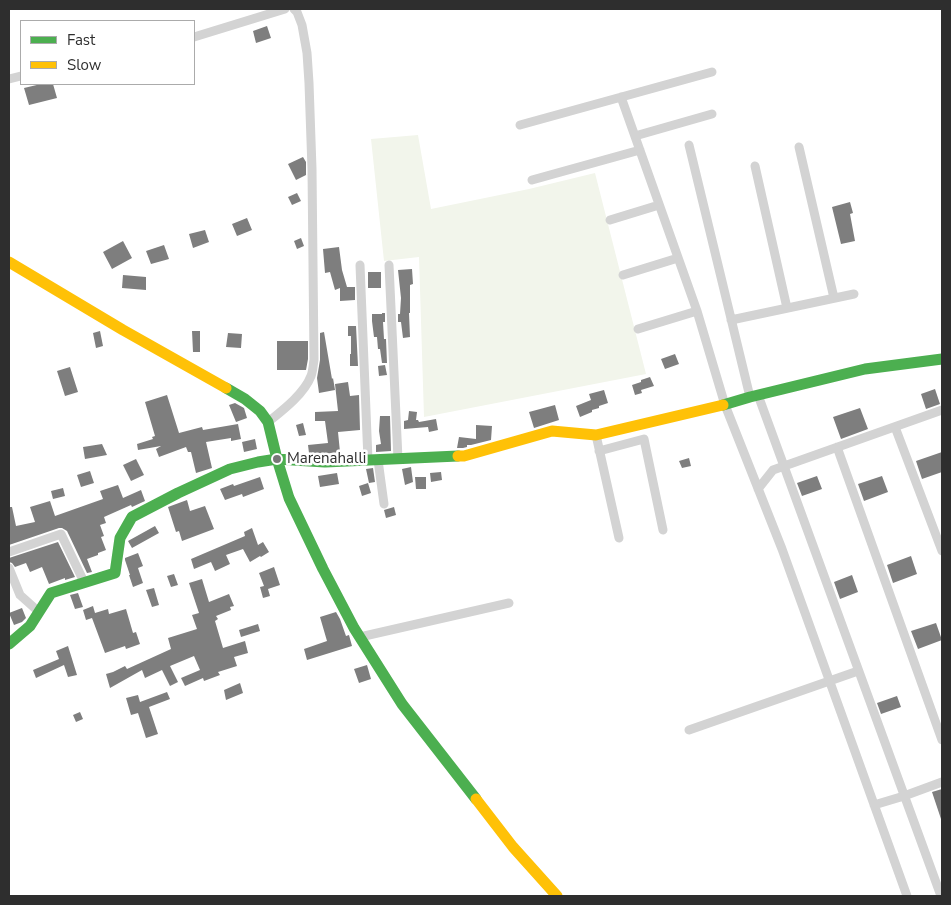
<!DOCTYPE html>
<html>
<head>
<meta charset="utf-8">
<style>
  body { margin:0 }
  #map { position:relative; width:951px; height:905px; overflow:hidden; background:#fff; font-family:"Nunito Sans",sans-serif }
  canvas { display:block }
  .frame { position:absolute; inset:0; border:10px solid #2e2e2e; pointer-events:none }
  .legend { position:absolute; left:20px; top:20px; width:175px; height:65px; box-sizing:border-box; background:#fff; border:1px solid #ababab; margin:0; padding:6px 9px; list-style:none; font-size:15px; color:#2e2e2e }
  .legend li { display:flex; align-items:center; gap:10px; height:25px }
  .legend b { width:25px; border:1px solid #ababab }
</style>
</head>
<body>
<div id="map">
<canvas width="951" height="905"></canvas>
<div class="frame"></div>
<ul class="legend">
<li><b style="height:6px;background:#4caf50"></b>Fast</li>
<li><b style="height:6px;background:#ffc107"></b>Slow</li>
</ul>
</div>
<script>
const ctx = document.querySelector('canvas').getContext('2d');
ctx.lineJoin = 'round';
function fill(path, color) { ctx.fillStyle = color; ctx.fill(path, 'evenodd'); }
function stroke(path, color, width, dash) { ctx.strokeStyle = color; ctx.lineWidth = width; ctx.lineCap = dash ? 'butt' : 'round'; ctx.setLineDash(dash || []); ctx.stroke(path); }
function label(font, color, halo, rows, align = 'center') {
  ctx.font = font + ' "Nunito Sans",sans-serif'; ctx.lineWidth = 5; ctx.setLineDash([]); ctx.textBaseline = 'middle'; ctx.strokeStyle = halo; ctx.fillStyle = color; for (const [text, x, y, turn = 0] of rows) {
    ctx.save(); ctx.translate(x, y); ctx.rotate((+turn || 0) * Math.PI / 180); ctx.textAlign = isNaN(turn) ? turn : align; if (halo) ctx.strokeText(text, 0, 0); ctx.fillText(text, 0, 0); ctx.restore();
  }
}
const green = new Path2D(`
  M418 135 431 209 529 189 595 173 646 374 424 417 419 257 384 261 371 139Z`);
const building = new Path2D(`
  M267 26 271 38 256 43 253 31Z
  M41 84H53L57 98 29 105 24 88Z
  M303 157 306 162V175L296 180 288 164Z
  M297 193 301 201 292 205 288 197Z
  M850 202 853 213 850 214 855 241 841 244 832 207Z
  M247 218 252 230 237 236 232 224Z
  M205 230 209 242 193 248 189 234Z
  M301 238 304 246 297 249 294 241Z
  M123 241 132 258 112 269 103 252Z
  M164 245 169 259 151 264 146 251Z
  M339 247 342 270 347 287H355V300L340 301V288L335 290 330 272 325 273 323 249Z
  M412 269 413 284 410 285V313H409L410 337 403 338 401 322H398V314H400L401 298 398 270Z
  M368 272H381V288H368Z
  M123 275 146 277V290L122 288Z
  M382 313H385V322H383L384 339H386L387 363H382L380 349H378L377 337H374L372 321V314H382Z
  M348 326H356L358 366H350V354H351V336H348Z
  M100 331 103 346 96 348 93 333Z
  M192 331H200V352H193Z
  M324 332 332 379 333 378 335 390 319 393 317 378 320 360V333Z
  M228 333 242 334 241 348 226 347Z
  M277 341H308V359L306 370H277Z
  M675 354 679 364 665 369 661 359Z
  M385 365 387 375 379 376 378 366Z
  M70 367 78 392 65 396 57 371Z
  M650 377 654 386 641 390 642 393 635 395 632 385 641 382V380Z
  M348 382 350 396 359 395 360 430 338 432 340 452 325 454 309 453 308 445 328 443 325 421H315V412L338 411 335 384Z
  M935 389 940 404 926 409 921 394Z
  M604 390 608 403 599 406V408L592 410V412L580 417 576 406 591 400 589 394Z
  M167 395 179 433 202 427 203 430 238 424 241 439 231 441V438L206 442 212 468 196 473 191 452H188L186 447 159 457 156 449 161 446 138 450 137 444 153 439 152 437 155 436 145 402Z
  M235 403 244 408 247 418 236 422 229 405Z
  M555 405 559 420 534 428 529 412Z
  M860 408 868 429 841 439 833 417Z
  M409 411 417 412 416 420H418L419 422 436 419 438 430 429 432 428 427 404 429V421L408 420Z
  M380 416H390L391 451 376 452V445L381 444 379 431Z
  M303 423 306 435 299 436 296 425Z
  M476 425 492 426 491 440 471 445H467V447L463 448H457L459 437 476 439Z
  M255 439 257 449 244 452 242 442Z
  M102 444 107 455 85 459 83 447Z
  M942 452V472L922 479 916 461Z
  M689 458 691 466 682 468 679 461Z
  M136 459 144 475 131 481 123 465Z
  M411 467 413 482 405 485 402 469Z
  M373 468 375 482 369 483 366 469Z
  M90 471 94 483 81 487 77 475Z
  M441 472 442 480 431 482 430 473Z
  M337 473 339 484 320 487 318 476Z
  M817 476 822 489 802 496 797 483Z
  M882 476 888 492 864 501 858 484Z
  M260 477 264 489 243 497 242 494 225 500 220 489 233 484 234 486Z
  M415 477H426V489H416Z
  M368 483 371 493 362 496 359 486Z
  M118 485 123 498 141 490 145 501 132 507 131 505 104 517 106 523 100 525 104 536 101 537 106 550 98 553V555L87 559 92 572 87 573 67 531 62 528H59L9 545V507H12L16 526 35 522 30 507 50 501 55 516 103 499 100 491Z
  M63 488 65 496 53 499 51 491Z
  M187 500 190 511 205 506 214 529 182 541 179 531 176 532 168 507Z
  M394 507 396 515 386 518 384 510Z
  M155 526 159 533 132 548 128 541Z
  M252 528 258 545 263 542 269 552 261 557 260 556 250 562 243 549 226 555 230 564 215 571 211 562 194 569 191 559 245 536 244 532Z
  M58 542 75 577 65 580V578L49 584 42 567 30 572 26 563 15 567 12 563 9 562V558Z
  M138 553 143 566 138 568 143 583 133 587 129 575H130L125 560V558Z
  M911 556 917 574 893 583 887 565Z
  M274 567 280 585 268 589 270 596 263 598 260 587 264 586 259 573Z
  M174 574 178 585 171 587 167 576Z
  M852 575 858 592 840 599 834 582Z
  M202 579 209 602 229 594 234 606 230 607 231 610 216 616 218 619 215 621 223 648 245 641 248 653 234 657 237 666 218 672 220 675 204 681 203 678 185 686 181 678 200 670 194 656 170 666 178 682 170 686 162 670 145 678 142 670 110 688 106 674 113 672 125 666 127 669 171 649 168 638 197 629 192 615 199 613 189 583Z
  M154 588 159 605 152 607 146 590Z
  M78 593 83 607 75 609 70 595Z
  M93 606 95 613 108 609 109 614 126 609 133 633 136 632 140 644 126 649 125 646 105 653 92 618 86 620 83 610Z
  M22 608 26 618 22 622 14 625 9 613Z
  M336 612 340 619 346 636 349 635 352 646 307 660 304 649 327 641 320 617Z
  M936 623 942 640 918 649 911 631Z
  M258 624 260 631 241 637 239 630Z
  M68 646 77 675 68 677 64 665 36 678 33 670 59 659 56 651Z
  M367 665 371 679 359 683 354 669Z
  M240 683 243 693 226 700 224 690Z
  M167 692 170 699 149 707 158 734 146 738 138 713 131 715 126 698 138 695 140 702Z
  M897 696 901 707 881 714 877 703Z
  M80 712 83 719 76 722 73 715Z
  M942 789V818L941 819 932 792Z`);
const street = new Path2D(`
  M194 37 285 9
  M9 79 21 76
  M621 97 697 311 725 405 782 549 907 896
  M520 125 712 72
  M635 136 712 114
  M689 145 750 397
  M799 147 834 298
  M755 166 787 308
  M532 180 640 150
  M610 220 659 205
  M360 265 368 460
  M389 265 398 459
  M623 275 678 258
  M731 320 854 294
  M638 329 697 311
  M758 395 941 896
  M268 422C283 410 304 394 311 376 313 371 313 365 314 360L312 169 309 83 307 53 302 25 297 12 294 9
  M895 427 942 551
  M596 435 619 538
  M837 447 942 740
  M599 451 644 439 663 530
  M378 460 384 504
  M758 489 773 470 942 410
  M9 552 61 534 84 582
  M9 568 20 595 39 612
  M360 637 509 603
  M689 730 858 671
  M874 805 904 796 942 782`);
const fast = new Path2D(`
  M226 388 245 399 260 411 268 422 277 459 289 498 323 569 354 628 402 704 476 799
  M723 405 750 397 865 369 942 359
  M9 644 30 626 51 593 115 573 120 538 132 517 178 493 230 469 258 462 277 459 325 462 458 456`);
const slow = new Path2D(`
  M9 262 123 330 226 388
  M458 456H464L552 431 596 435 723 405
  M476 799 513 847 557 896`);
const markers = [
  [277,459,5,"#777"]
];
const poiNames = [
  ["Marenahalli",287,459]
];
fill(green, '#f2f5eb');
fill(building, '#7e7e7e');
stroke(street, '#d3d3d3', 9);
stroke(fast, '#4caf50', 11);
stroke(slow, '#ffc107', 11);
for (const [x, y, r, color] of markers) { const dot = new Path2D(); dot.arc(x, y, r, 0, 2 * Math.PI); ctx.fillStyle = color; ctx.fill(dot); stroke(dot, '#fff', 2); }
label('15px', '#2e2e2e', '#fff', poiNames, 'left');
</script>
</body>
</html>
